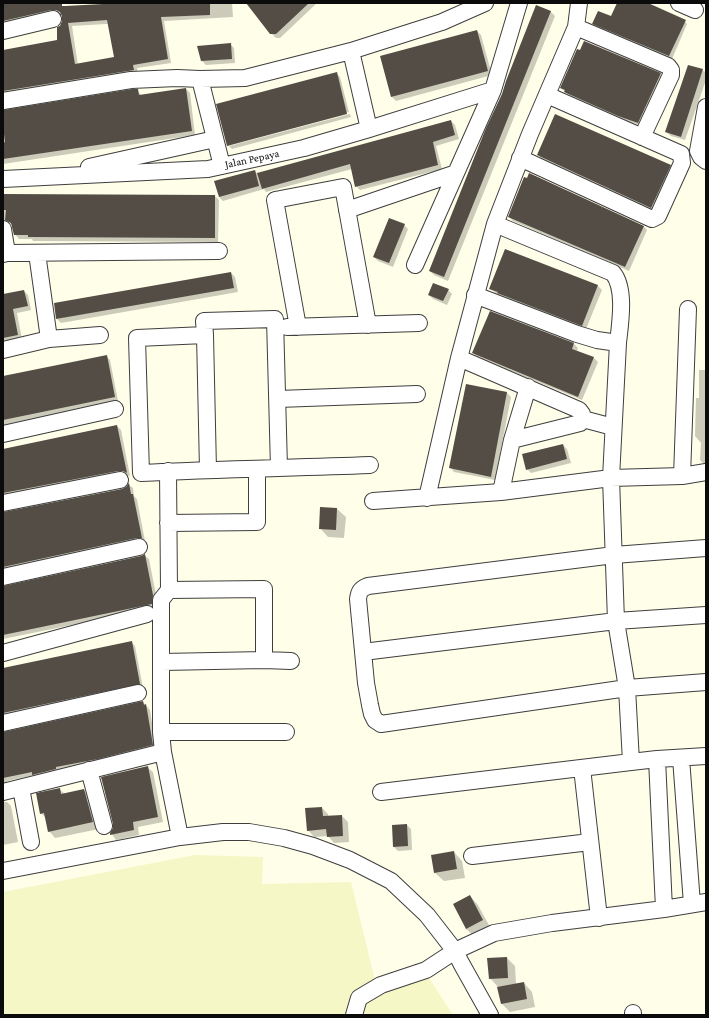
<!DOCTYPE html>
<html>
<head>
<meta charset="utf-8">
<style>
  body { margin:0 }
  #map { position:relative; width:709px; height:1018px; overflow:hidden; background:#fffee8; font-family:"Crimson Pro",serif }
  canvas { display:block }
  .frame { position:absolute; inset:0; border:4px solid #0b0b0b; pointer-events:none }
</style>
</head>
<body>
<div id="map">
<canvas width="709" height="1018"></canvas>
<div class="frame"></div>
</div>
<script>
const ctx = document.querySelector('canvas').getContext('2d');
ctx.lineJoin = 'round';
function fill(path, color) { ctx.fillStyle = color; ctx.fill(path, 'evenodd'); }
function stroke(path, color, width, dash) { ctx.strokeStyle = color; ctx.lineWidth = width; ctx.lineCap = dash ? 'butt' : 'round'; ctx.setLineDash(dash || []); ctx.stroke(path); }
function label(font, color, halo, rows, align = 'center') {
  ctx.font = font + ' "Crimson Pro",serif'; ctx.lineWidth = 4; ctx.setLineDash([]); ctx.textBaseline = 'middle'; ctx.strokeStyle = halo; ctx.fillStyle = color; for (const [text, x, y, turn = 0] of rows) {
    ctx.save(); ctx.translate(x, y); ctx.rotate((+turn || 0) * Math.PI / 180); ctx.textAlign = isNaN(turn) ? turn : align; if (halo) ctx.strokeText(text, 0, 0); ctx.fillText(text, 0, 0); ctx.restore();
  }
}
const farmland = new Path2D(`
  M195 855 263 857 262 884 351 882 377 988 427 975 453 1015H3V892Z`);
const shadow = new Path2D(`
  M3 3H51L53 14 3 26Z
  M144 3H232L233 17 164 21 171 63 137 68 138 74 3 97V51L59 41 58 28 63 22V17L57 10 123 23 72 26 78 65 115 58Z
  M247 3H317L280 38H276L271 33Z
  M618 3H645L683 20 687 24 672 59 597 27 593 23 612 18Z
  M537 6 551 12 555 16 448 281 434 275 430 271 503 94Z
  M477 31 481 35 492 75 396 101 392 97Z
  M230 44 234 48 235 63 206 65 202 61Z
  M689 66 704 71 706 73V80L685 140 671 136 666 132Z
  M336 73 340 77 349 112 229 144V146L350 114 351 117 232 149 228 145 217 105Z
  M660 74 664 78 642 126 623 120 570 96 561 88Z
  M186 89 190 93 195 135 3 164V111L137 90 142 96Z
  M451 121 455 125 459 139 436 146 442 169 360 190 356 186 352 169 266 192 264 189 223 201 219 197 255 171 258 174Z
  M538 155 670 165 674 169 655 211 542 159Z
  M3 195 215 196 219 200 218 242 33 241 32 239H19L15 234 12 224 6 223 3 225Z
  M509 217 643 226 647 230 629 271 513 221Z
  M404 225 408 229 393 267 378 261 374 257Z
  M506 250 598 286 602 290 586 329 502 297 494 292 490 288Z
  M231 273 235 277 238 292 61 323 57 319Z
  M448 290 452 294 447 305 433 299 429 295Z
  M24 291 28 295 31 310 17 313 22 339 3 343V296Z
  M490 312 574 344 578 348 577 351 594 358 598 362 582 400 477 357 473 353Z
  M106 356 110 360 118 401 3 425V377Z
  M699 370H706V466L700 460 701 443 695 436 696 398H699Z
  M467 385 507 393 511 397 495 480 454 472 450 467Z
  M117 426 121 430 130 476 123 474 3 498V450Z
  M563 445 567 449 571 463 531 473 527 469Z
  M129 485 133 488 134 496 137 499 145 541 3 573V520L122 490Z
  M321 508 337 509 346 517 344 538 328 537 320 528Z
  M145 556 149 559 157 600 155 608 3 639V587Z
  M131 642 135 646 143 688 3 719V669Z
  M143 702 150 710 156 749 7 781 8 786 3 788V733Z
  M147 767 153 772 163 822 138 827 139 835 116 840 111 833Z
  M59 789 65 794 84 790 91 797 99 829 55 838 49 831 46 818 41 813Z
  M3 802H7L11 806 18 842 3 845Z
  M322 808 328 814V816H342L348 822 349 842 334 843 328 836 314 837 308 830Z
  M407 825 411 829 412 850 398 851 394 847 393 826Z
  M454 852 462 861 465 878 444 881 435 873 432 856Z
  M470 896 478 905 491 929 475 937 466 929Z
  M507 958 515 966 516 984 524 983 532 992 535 1007 510 1012 502 1004 498 987 490 978Z`);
const building = new Path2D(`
  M10 3H62V6H65L122 3H210V15L161 17 168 59 133 65 134 70 3 91V50L57 40V27L60 26 62 21V16L60 12 56 10H51L3 21V4ZM107 20 114 57 75 64 68 23Z
  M246 3H309L276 34H270Z
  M617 3H648L686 20 669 56 592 24 598 11 611 16Z
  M536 5 551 11 444 277 429 271 486 128 502 94 506 81Z
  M477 30 488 71 391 97 380 56Z
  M584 41 661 73 638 123 618 116 564 92 565 90 560 88 577 49 580 50Z
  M231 43 232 59 201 61 197 46Z
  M688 65 703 69 681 137 665 132Z
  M337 72 347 114 227 146 216 104Z
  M186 88 192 131 3 159V143L5 142 3 126V110L132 89H138L139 95Z
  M555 114 671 165 651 208 537 155Z
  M451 120 455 135 433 142 438 165 355 187 350 164 262 189 257 173Z
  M255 170 259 186 219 197 214 181Z
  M529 173 644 226 625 267 508 217 524 177 527 178Z
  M3 194 215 195V238L28 237V235H14L11 223 5 220 6 210H3Z
  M389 218 405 224 389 263 373 257Z
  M505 249 598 285 582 326 497 293 498 292 489 289Z
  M231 272 234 288 56 319 54 303Z
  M433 283 449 289 443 301 428 295Z
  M24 290 28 306 13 309 18 335 3 338V294Z
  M490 311 574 343 572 349 594 357 578 397 472 353Z
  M107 355 115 397 3 420V376Z
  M466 384 507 392 491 477 449 468Z
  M117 425 127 473 123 471H118L3 493V449Z
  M563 444 567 459 526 470 522 454Z
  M129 483 131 494H133L142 538H137L3 567V512L122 489 126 487Z
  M320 507 337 508 336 530 319 529Z
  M145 554 153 595 152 604 3 635V586L141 556Z
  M132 641 140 684 3 713V668Z
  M143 701 144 705 146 704 153 745 98 759 56 767V769L32 775V772L3 778V732Z
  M148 766 158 817 133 822 134 830 110 835V833L113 828V824L101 777Z
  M60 788 61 794 84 789 93 822 48 832 44 813 40 814 36 793Z
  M322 807 323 816 342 815 343 836 327 837 326 829 307 831 305 808Z
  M407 824 408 846 393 847 392 825Z
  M454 851 457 869 434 873 431 855Z
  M470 895 483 920 466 929 453 904Z
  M507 957 508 978 489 979 487 958Z
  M524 982 527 999 501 1004 497 987Z`);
const street = new Path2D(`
  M679 3 695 10
  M576 27 668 66 671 70V75L642 137
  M3 31 53 19
  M351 51 369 129
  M200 79 222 166
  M3 101 131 80 177 78 200 79 245 78 351 51 442 22 485 3
  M706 107 698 151 701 157 706 161
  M520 158 652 219 658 216 682 163 681 154 547 95
  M89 167 215 139
  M3 179 208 169 304 148 369 129 493 90
  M347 210 456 173
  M3 229 7 253 3 254
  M7 253 219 251
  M37 253 49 339
  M415 265 493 90 519 3
  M475 295 577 334 597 340 618 343C620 324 626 289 613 273L495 224
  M287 327 419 323
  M298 327 275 200 343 187 368 325
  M205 335 204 321 275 319 279 468
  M618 343 611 478 616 621 627 688 631 762 657 759 664 909
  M3 350 49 339 100 335
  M459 358 579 410 582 414 583 419 580 423 512 440
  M278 399 417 394
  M583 419 613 427
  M3 434 115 409
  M208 470 205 335 137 338 141 473C217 469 294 468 370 465
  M682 476 688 309
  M501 492 512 440 528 387
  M427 498 459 358 495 224 530 134 576 27 579 3
  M373 501 501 492 611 478 682 476 706 472
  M3 503 120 480
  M168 523 257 522V469
  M706 548 614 555 368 586C360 589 359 592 358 599L366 683 370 705 372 714 375 720 381 724 627 688 706 682
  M3 577 139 547
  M363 652 616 621 706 615
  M3 653 147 614
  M264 660 291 661
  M162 662 264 660V589L169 590
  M3 723 138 693
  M161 732H286
  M163 752 161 732V600L169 590 168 471
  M681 758 692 904
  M657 759 706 756
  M582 768 599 918
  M89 770 104 826
  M21 788 31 842
  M3 792 163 752 180 837
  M381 792 631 762
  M472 856 590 842
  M3 871 180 837 223 832H249L284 838 313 846 350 860 391 881 427 915 455 951 461 963 490 1015
  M633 1013V1015
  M354 1015 359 998 381 985 426 970 455 951 494 933 552 923 664 909 706 902`);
const streetNames = [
  ["Jalan Pepaya",252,159,-12]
];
fill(farmland, '#f5f7c6');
fill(shadow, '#0003');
fill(building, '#544d46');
stroke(street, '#3e3e3e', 18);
stroke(street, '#fff', 16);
label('11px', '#0b0b0b', '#fff', streetNames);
</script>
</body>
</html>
